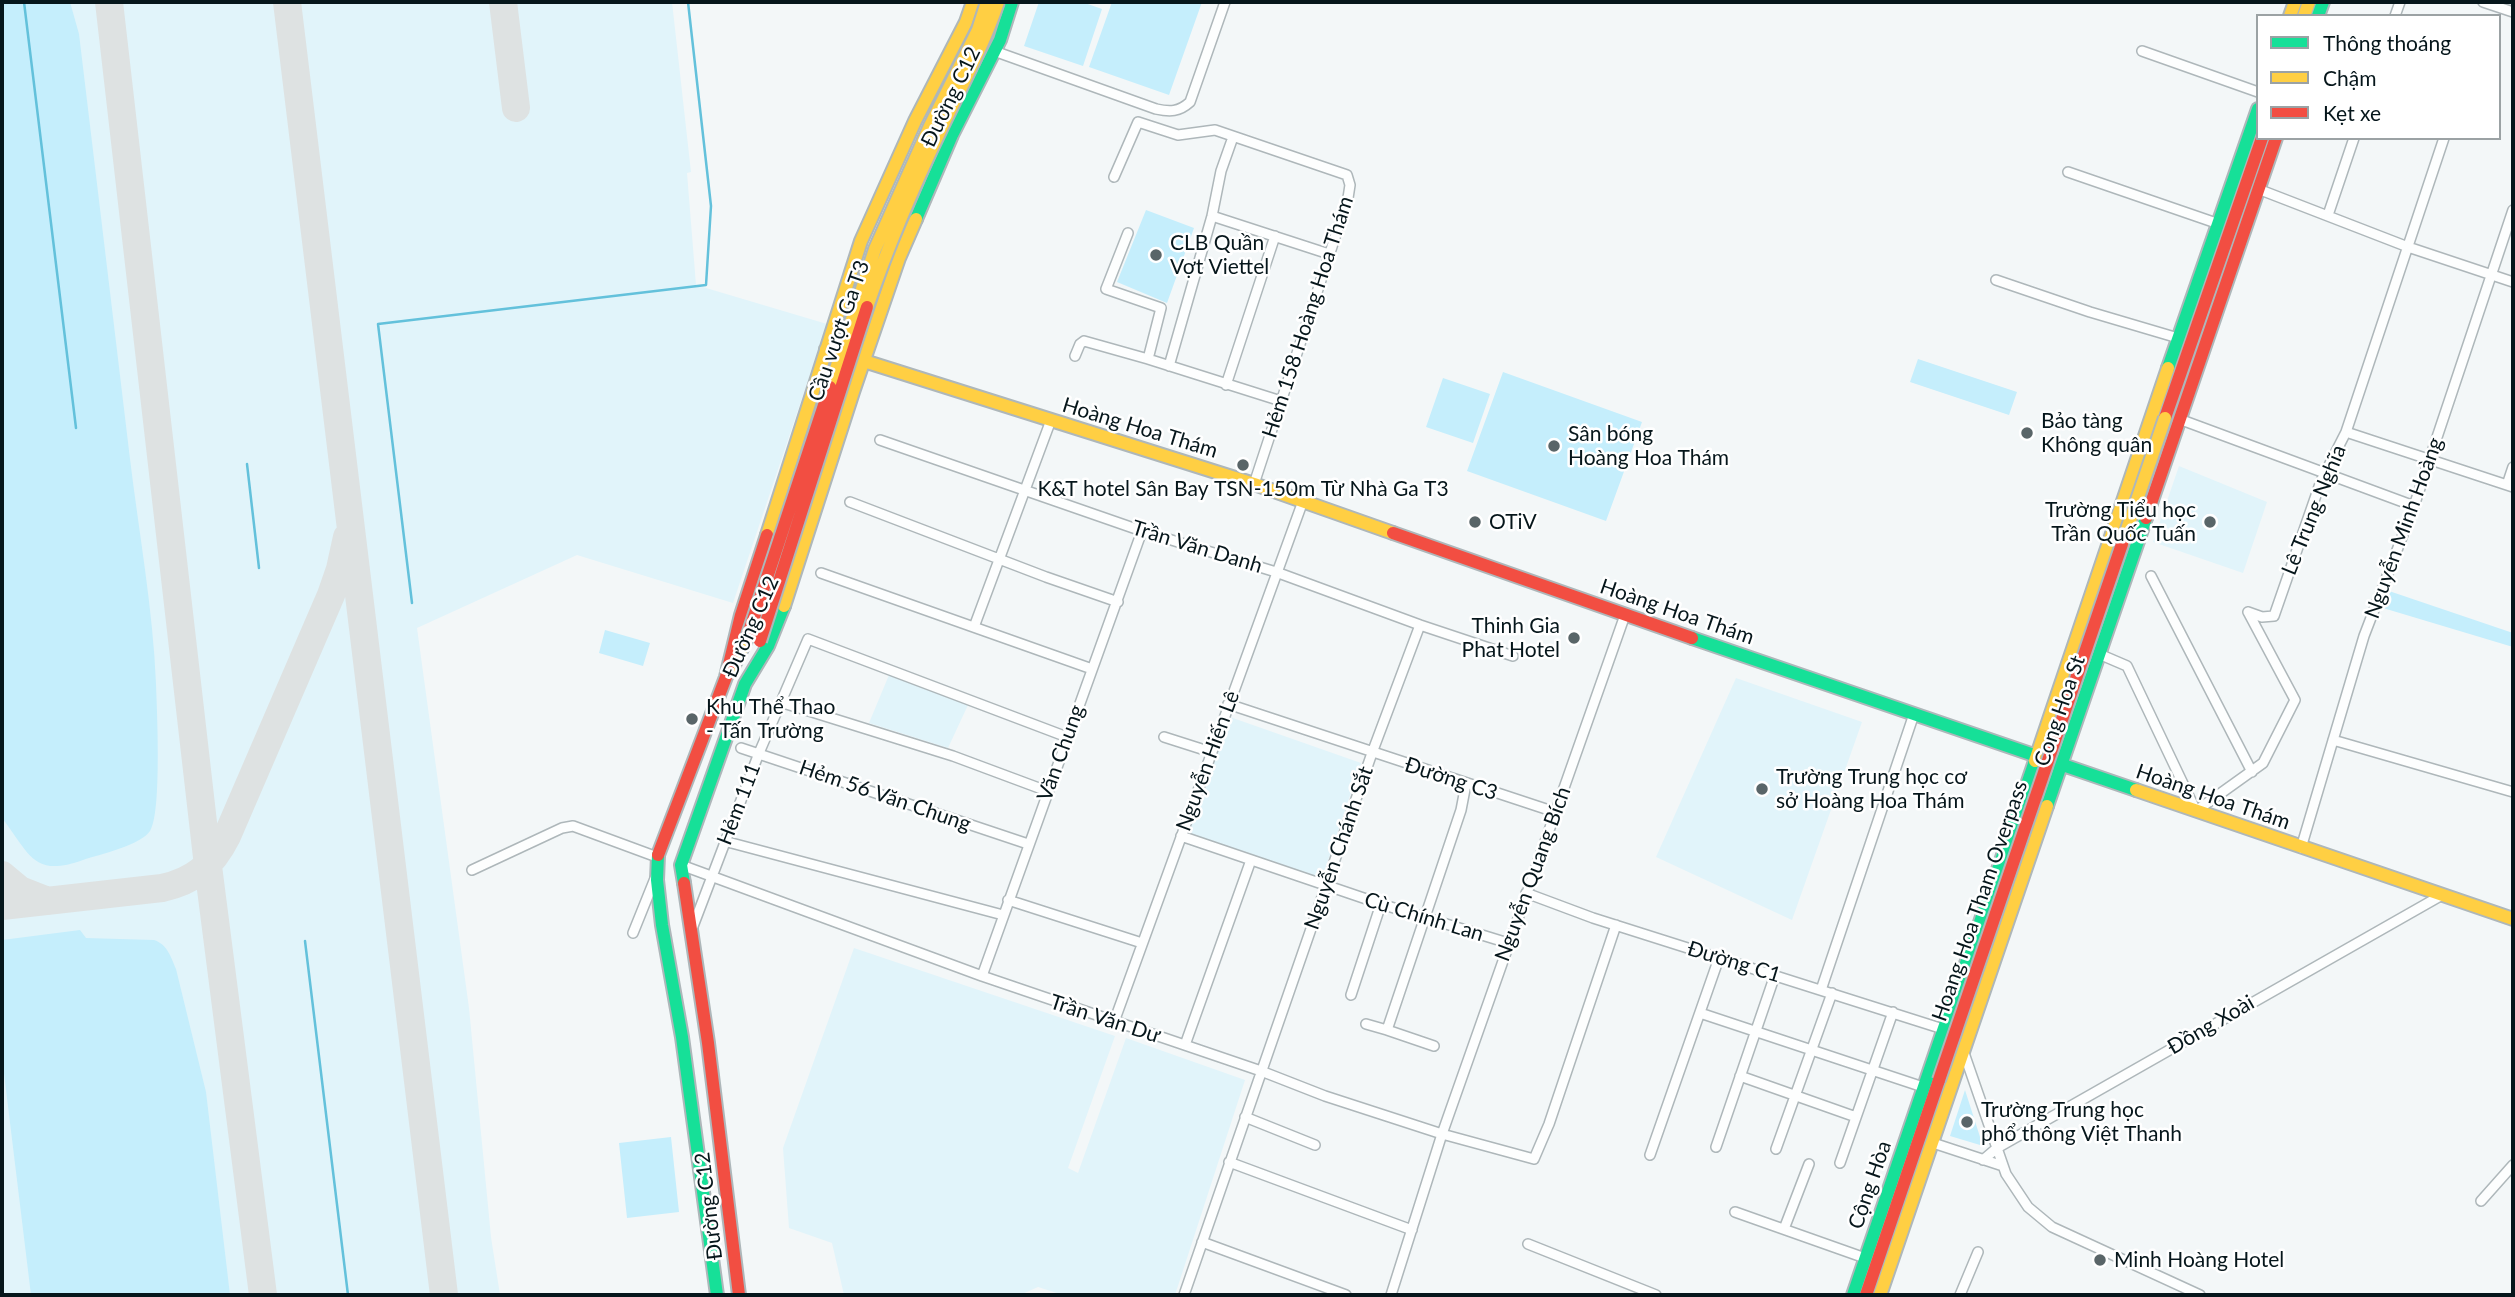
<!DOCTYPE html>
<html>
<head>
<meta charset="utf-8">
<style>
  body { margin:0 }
  #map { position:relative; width:2515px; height:1297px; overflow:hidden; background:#f3f7f8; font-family:Lato,sans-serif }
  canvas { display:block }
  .frame { position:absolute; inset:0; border:4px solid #06161b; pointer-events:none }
  .legend { position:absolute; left:2256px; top:14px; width:245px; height:126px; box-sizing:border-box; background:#fff; border:2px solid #9ba2a4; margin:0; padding:9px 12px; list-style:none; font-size:21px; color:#06161b }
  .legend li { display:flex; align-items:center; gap:14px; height:35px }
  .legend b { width:35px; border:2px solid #9ba2a4 }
</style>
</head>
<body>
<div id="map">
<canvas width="2515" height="1297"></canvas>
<div class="frame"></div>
<ul class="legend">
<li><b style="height:9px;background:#16e098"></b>Thông thoáng</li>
<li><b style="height:9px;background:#ffcf43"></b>Chậm</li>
<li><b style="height:9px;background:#f24e42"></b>Kẹt xe</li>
</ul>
</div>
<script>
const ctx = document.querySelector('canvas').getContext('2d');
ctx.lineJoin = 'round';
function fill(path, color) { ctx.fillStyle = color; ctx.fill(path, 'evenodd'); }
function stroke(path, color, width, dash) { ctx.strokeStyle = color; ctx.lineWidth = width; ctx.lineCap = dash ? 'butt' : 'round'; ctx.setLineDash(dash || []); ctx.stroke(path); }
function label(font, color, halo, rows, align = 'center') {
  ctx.font = font + ' Lato,sans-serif'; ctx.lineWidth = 5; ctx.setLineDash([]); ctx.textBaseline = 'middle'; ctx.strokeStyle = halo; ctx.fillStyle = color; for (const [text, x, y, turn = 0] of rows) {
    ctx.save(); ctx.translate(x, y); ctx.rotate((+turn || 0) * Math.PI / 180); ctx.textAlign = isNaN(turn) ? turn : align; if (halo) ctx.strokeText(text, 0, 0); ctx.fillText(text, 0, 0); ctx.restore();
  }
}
const built = new Path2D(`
  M2 2H672L691 172 687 173 696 285 827 324 733 603 577 555 417 628 469 1008 491 1237 500 1295H2Z
  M2179 466 2267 502 2243 573 2153 542Z
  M889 675 968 705 948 748 869 723Z
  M1736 678 1862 722 1792 920 1656 857Z
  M1230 717 1361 763 1321 881 1188 834Z
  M854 948 1115 1036 1068 1168 1078 1173 1126 1038 1245 1080 1175 1295H1063L1038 1287 1020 1295H844L832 1243 789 1228 783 1148Z`);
const green = new Path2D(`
  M2 2H70L79 34C96 175 113 317 130 459 139 533 153 610 156 684 157 710 162 814 150 831 141 845 101 854 83 860 33 878 30 854 2 818Z
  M1039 2H1082L1102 9 1083 66 1024 46Z
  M1112 2H1202L1169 95 1089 67Z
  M1146 210 1194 228 1167 303 1117 282Z
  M1918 359 2017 392 2009 415 1910 382Z
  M1503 372 1642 422 1606 521 1467 471Z
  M1443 378 1490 394 1473 443 1426 427Z
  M2389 591 2513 633V647L2383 608Z
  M605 630 650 643 643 666 599 653Z
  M80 930 86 938 154 940C167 944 171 957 176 969L206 1092 230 1295H31L2 1057V940Z
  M1965 1090 1981 1140 1980 1145 1950 1136Z
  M671 1137 679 1212 627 1218 619 1143Z`);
const stream = new Path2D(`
  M24 2 76 428
  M247 464 259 568
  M412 603 378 324 706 285 711 206 688 2
  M305 941 348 1295`);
const taxiway = new Path2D(`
  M109 2 208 866 263 1295
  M287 2 444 1295
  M503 2 516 108
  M2 875 20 890 48 901
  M2 906 162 888C194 881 212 866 227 836L331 595 340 569 347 537`);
const street = new Path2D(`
  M2483 2 2513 12
  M2395 16 2400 2
  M994 51 1156 109C1170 112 1179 112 1190 102L1225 2
  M2142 51 2258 92
  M2068 172 2219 224
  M1114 177 1138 122 1178 135 1215 130 1347 175 1350 185 1348 198 1254 484
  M2258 189 2408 247 2513 282
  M2328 215 2354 138
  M1212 216 1329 254
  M1128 233 1106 289 1161 308 1148 359 1281 401
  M1996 280 2090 312 2178 338
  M1075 356 1080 344 1084 341 1148 359
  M1169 366 1212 216 1221 171 1233 137
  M1226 385 1275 236
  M2179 419 2414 506
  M2346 432 2513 487
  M880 440 1142 531 1276 572 1420 625 1513 656
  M2507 485 2513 467
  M850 502 1046 577 1118 602
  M821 573 1092 669
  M2151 576 2252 772
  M2248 612 2262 617 2274 616 2321 481 2346 432 2444 138
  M974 627 1051 420
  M2099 654 2127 666 2196 811 2263 763 2295 700 2248 612
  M780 702 953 756 1047 791
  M1228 704 1555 812
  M1164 737 1211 752
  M2333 740 2513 792
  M741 748 1028 844
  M1181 836 1381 904 1508 943
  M724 841 1003 915
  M2301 848 2364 636 2414 506 2513 210
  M681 865 982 976 1261 1071 1325 1096 1442 1134 1534 1159 1549 1124 1616 925
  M472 870 562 828 573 826 657 857
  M1526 893 1593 918 1943 1029
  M1008 900 1142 943
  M692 929 759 753 808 639 1067 737
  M633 933 656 876
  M982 976 1142 531
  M1821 990 1914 714
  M1351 995 1381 904
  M1700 1013 1923 1087
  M1114 1022 1303 501
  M1366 1024 1387 1030 1461 810 1466 784
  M1387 1030 1434 1046
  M1185 1045 1251 860
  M1964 1053 2006 1174 2028 1207 2052 1227 2200 1295
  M1740 1076 1856 1117
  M1245 1117 1315 1145
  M1933 1143 2003 1166
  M1716 1147 1775 975
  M1776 1149 1832 993
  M1650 1155 1719 958
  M1983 1160 1997 1148 2442 895
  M1229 1162 1412 1230
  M1840 1163 1893 1012
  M2481 1201 2513 1165
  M1735 1212 1865 1258
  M1784 1229 1809 1164
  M1202 1242 1346 1295
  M1528 1244 1656 1295
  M1184 1295 1372 753 1420 625
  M1391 1295 1442 1134 1625 615
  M1960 1295 1978 1252`);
const fast = new Path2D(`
  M2318 16 2323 2
  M916 219 952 135 1000 40 1012 2
  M2168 368 2258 109
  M1692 638 2136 790
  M2047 806 2146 518
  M658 855 657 880 662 925 682 1037 717 1295
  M684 883 681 865 745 684 768 646 784 606
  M1853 1295 2035 761`);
const slow = new Path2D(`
  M2290 16 2295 2
  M2304 16 2309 2
  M826 349 1254 484 1393 533
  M767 535 861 241 915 121 966 22 973 2
  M784 606 853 392 899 258 916 219
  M732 669 747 638
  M2035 761 2168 368
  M2136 790 2513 919
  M1880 1295 2047 806`);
const jam = new Path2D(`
  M2165 418 2262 138
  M2146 518 2276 138
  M1393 533 1692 638
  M658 855 726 677 741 615 767 535
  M684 883 708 1043 739 1295
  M1866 1295 1939 1080`);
const slowBridge = new Path2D(`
  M867 307C888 246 913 187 941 129 961 87 983 46 998 2
  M830 387 875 249 930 126 978 30 987 2
  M2122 544 2165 418`);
const jamBridge = new Path2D(`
  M747 638 830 387
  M760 641 867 307
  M1939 1080 2122 544`);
const markers = [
  [1156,255,7,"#596568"],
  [2027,433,7,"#596568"],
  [1554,446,7,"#596568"],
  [1243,465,7,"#596568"],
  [1475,522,7,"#596568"],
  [2210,522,7,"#596568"],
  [1574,638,7,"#596568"],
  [692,719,7,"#596568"],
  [1762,789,7,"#596568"],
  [1967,1122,7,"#596568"],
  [2100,1260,7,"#596568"]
];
const streetNames = [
  ["Đường C12",951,97,-64],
  ["Hẻm 158 Hoàng Hoa Thám",1308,317,-72],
  ["Cầu vượt Ga T3",839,331,-71],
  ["Hoàng Hoa Thám",1140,428,17],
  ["Lê Trung Nghĩa",2314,510,-68],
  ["Nguyễn Minh Hoàng",2404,528,-70],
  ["Trần Văn Danh",1197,547,17],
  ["Hoàng Hoa Thám",1677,612,19],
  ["Đường C12",751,627,-66],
  ["Cong Hoa St",2060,711,-71],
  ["Văn Chung",1061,753,-70],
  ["Nguyễn Hiến Lê",1208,761,-70],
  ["Đường C3",1451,779,18],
  ["Hẻm 56 Văn Chung",885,796,19],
  ["Hoàng Hoa Thám",2213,797,19],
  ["Hẻm 111",739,804,-69],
  ["Nguyễn Chánh Sắt",1339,848,-71],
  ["Nguyễn Quang Bích",1533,874,-70],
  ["Hoang Hoa Tham Overpass",1980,901,-71],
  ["Cù Chính Lan",1424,917,17],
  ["Đường C1",1734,962,17],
  ["Trần Văn Dư",1105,1019,18],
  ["Đồng Xoài",2211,1025,-30],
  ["Cộng Hòa",1870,1185,-71],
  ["Đường C12",709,1206,-97]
];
const poiNames = [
  ["CLB Quần",1170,243],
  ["Vợt Viettel",1170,267],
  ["Bảo tàng",2041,421],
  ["Không quân",2041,445],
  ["Sân bóng",1568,434],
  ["Hoàng Hoa Thám",1568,458],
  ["K&T hotel Sân Bay TSN-150m Từ Nhà Ga T3",1243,489,"center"],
  ["Trường Tiểu học",2196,510,"right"],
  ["Trần Quốc Tuấn",2196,534,"right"],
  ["OTiV",1489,522],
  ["Thinh Gia",1560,626,"right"],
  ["Phat Hotel",1560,650,"right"],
  ["Khu Thể Thao",706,707],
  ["- Tấn Trường",706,731],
  ["Trường Trung học cơ",1776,777],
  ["sở Hoàng Hoa Thám",1776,801],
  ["Trường Trung học",1981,1110],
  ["phổ thông Việt Thanh",1981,1134],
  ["Minh Hoàng Hotel",2114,1260]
];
fill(built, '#e1f4fa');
fill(green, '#c5eefc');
stroke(stream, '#63c1db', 2.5);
stroke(taxiway, '#dee2e2', 28);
stroke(street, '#aeb7ba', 12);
stroke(fast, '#aeb7ba', 16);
stroke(slow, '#aeb7ba', 16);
stroke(jam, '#aeb7ba', 16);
stroke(street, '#fdfefe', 9);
stroke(fast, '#16e098', 12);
stroke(slow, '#ffcf43', 12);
stroke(jam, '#f24e42', 12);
stroke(slowBridge, '#aeb7ba', 16, []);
stroke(jamBridge, '#aeb7ba', 16, []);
stroke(slowBridge, '#ffcf43', 12);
stroke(jamBridge, '#f24e42', 12);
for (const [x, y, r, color] of markers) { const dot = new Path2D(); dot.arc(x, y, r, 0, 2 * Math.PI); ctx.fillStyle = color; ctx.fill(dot); stroke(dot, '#fff', 2.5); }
label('21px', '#06161b', '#fff', streetNames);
label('21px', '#06161b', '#fff', poiNames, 'left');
</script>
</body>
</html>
